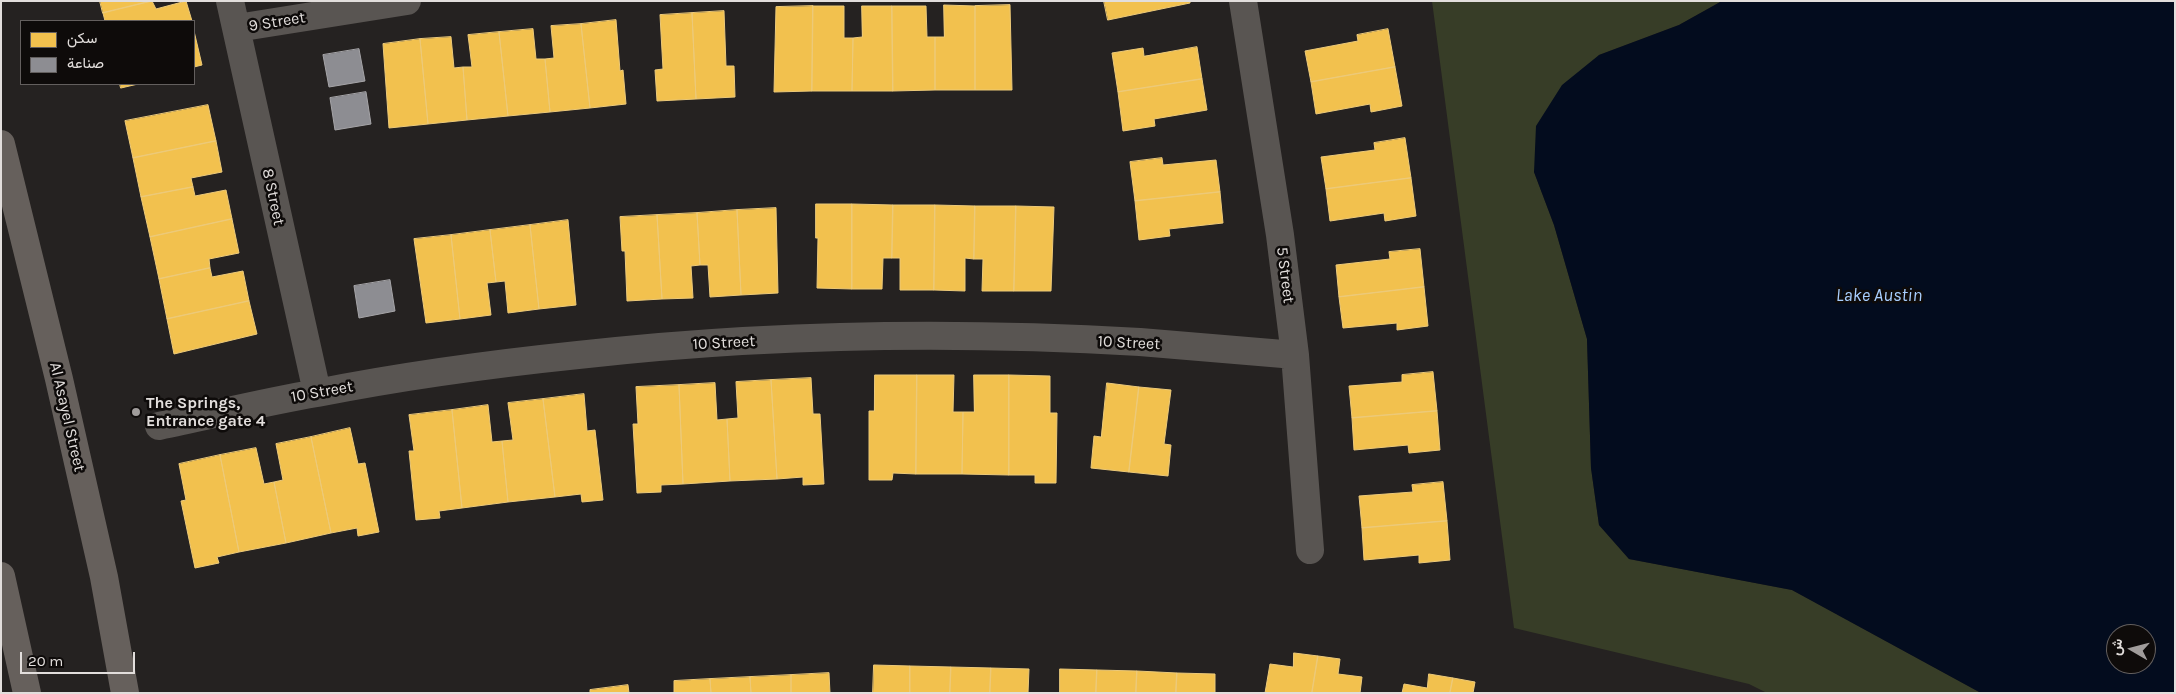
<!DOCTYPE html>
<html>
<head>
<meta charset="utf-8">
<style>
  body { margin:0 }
  #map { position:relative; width:2176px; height:694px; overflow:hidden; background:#252221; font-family:Karla,Vazirmatn,sans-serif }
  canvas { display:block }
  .frame { position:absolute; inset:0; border:2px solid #e2dedc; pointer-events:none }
  .legend { position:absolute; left:20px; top:20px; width:175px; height:65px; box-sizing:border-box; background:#0e0b0a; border:1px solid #635f5e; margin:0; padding:6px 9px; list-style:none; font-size:15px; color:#e2dedc }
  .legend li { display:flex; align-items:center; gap:10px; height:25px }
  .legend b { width:25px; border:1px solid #635f5e }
  .north { position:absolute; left:2106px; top:624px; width:50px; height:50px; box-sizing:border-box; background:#0e0b0a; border:1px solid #635f5e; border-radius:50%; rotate:278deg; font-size:14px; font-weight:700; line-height:20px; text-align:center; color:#e2dedc }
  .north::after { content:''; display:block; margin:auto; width:18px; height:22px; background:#a09c9b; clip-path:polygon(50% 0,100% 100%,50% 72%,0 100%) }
  .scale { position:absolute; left:20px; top:652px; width:115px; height:22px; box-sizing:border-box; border:2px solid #e2dedc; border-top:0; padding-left:6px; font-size:15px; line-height:18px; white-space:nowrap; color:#e2dedc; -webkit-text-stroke:4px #0e0b0a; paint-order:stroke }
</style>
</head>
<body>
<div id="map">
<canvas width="2176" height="694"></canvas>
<div class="frame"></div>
<ul class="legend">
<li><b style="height:14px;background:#f2c14e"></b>سكن</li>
<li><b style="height:14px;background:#8d8d92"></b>صناعة</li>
</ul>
<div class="north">ش</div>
<div class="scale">20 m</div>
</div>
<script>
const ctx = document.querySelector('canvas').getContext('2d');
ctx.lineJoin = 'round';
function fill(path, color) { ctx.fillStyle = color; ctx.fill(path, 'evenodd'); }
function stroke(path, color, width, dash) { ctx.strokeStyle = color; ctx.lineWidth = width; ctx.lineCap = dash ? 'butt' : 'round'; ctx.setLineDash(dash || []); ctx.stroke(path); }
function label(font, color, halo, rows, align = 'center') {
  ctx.font = font + ' Karla,sans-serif'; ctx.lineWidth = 5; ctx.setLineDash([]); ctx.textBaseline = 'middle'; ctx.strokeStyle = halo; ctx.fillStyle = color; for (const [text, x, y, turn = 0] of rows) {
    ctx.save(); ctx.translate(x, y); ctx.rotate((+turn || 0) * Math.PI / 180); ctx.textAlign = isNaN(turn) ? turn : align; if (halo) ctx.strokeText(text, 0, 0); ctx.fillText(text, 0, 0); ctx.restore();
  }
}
const green = new Path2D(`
  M1432 1H1722L1679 25 1599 55 1534 172 1554 225 1587 339 1591 468 1599 525 1629 559 1792 590 1981 693H1767L1749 684 1514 628Z`);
const water = new Path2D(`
  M1722 1H2175V693H1981L1792 590 1629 559 1599 525 1591 468 1587 339 1554 225 1534 172 1536 126 1562 85 1599 55 1679 25ZM2116 634H2146V664H2116Z`);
const homes = new Path2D(`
  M100 1H152L103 13Z
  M152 1 156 9 186 1 192 21H105L103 13Z
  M1104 1H1190V3L1108 20Z
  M944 5 975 6V90H935V37H944Z
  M1010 5 1012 90H975V6Z
  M813 6H844V38H853L852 91H812Z
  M813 6 812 91 774 92 776 7Z
  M862 6H892L893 91H852L853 38 862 37Z
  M892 6H926L927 37H935V90L893 91Z
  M724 11 726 66H734L735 97 696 99 692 13Z
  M692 13 696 99 657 101 655 70 663 69 660 15Z
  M616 20 620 71 623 70 626 104 590 108 581 24Z
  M581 24 590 108 550 112 545 59 554 58 551 26Z
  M533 29 536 59H545L550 112 508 116 499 32Z
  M1388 29 1395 67 1311 82 1305 51 1358 41 1357 35Z
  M194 31 202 65 194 67Z
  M499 32 508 116 467 120 463 67H472L468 35Z
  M451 37 454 68 463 67 467 120 428 124 420 39Z
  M420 39 428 124 389 128 383 44Z
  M1197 47 1202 79 1118 92 1112 53 1143 48 1144 56Z
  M1395 67 1402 106 1371 112 1370 104 1316 114 1311 82Z
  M1202 79 1207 110 1154 119 1155 126 1123 131 1118 92Z
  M120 84H138L121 88Z
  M208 105 216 141 133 158 125 121Z
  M1405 138 1411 178 1326 189 1321 157 1375 150 1374 143Z
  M216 141 222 172 191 178 193 187 141 197 133 158Z
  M1162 158 1163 165 1216 160 1220 192 1135 201 1130 162Z
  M1411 178 1416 216 1385 221 1384 213 1330 221 1326 189Z
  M193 187 195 196 226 190 232 219 150 237 141 197Z
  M1220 192 1223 223 1169 229 1170 236 1139 240 1135 201Z
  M816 204H852V289L817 288 818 238H816Z
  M852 204 893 205 892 258H883L882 289H852Z
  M893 205H935L934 290H900V258H892Z
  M935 205 975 206 974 259 965 258V291L934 290Z
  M975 206H1016L1014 291H982L983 259H974Z
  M1016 206 1054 207 1051 291H1014Z
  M776 208 778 293 741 295 737 210Z
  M737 210 741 295 710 297 708 265H700L697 213Z
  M697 213 700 265 691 266 693 298 662 299 657 215Z
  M657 215 662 299 627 301 625 251H622L620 217Z
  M232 219 239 253 209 259 210 268 159 279 150 237Z
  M568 220 576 305 539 309 530 225Z
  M530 225 539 309 508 313 505 281 496 282 490 230Z
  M490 230 496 282 487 283 491 315 460 319 451 235Z
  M451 235 460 319 426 323 414 239Z
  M1420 249 1424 287 1339 297 1336 265 1390 259 1389 252Z
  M210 268 212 277 243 271 249 301 167 319 159 279Z
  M1424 287 1428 326 1397 330V323L1343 328 1339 297Z
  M249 301 257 334 174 354 167 319Z
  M1433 372 1437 411 1352 418 1349 386 1402 382V375Z
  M875 375H917L916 474 893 473 892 480H869V411H874Z
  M917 375H954L953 412H963L962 474H916Z
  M974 375H1009V475L962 474 963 412H974Z
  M1009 375 1050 376V413H1057L1056 483H1035V475H1009Z
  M811 378 813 414H820L824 484 803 485V477L777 479 771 380Z
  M771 380 777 479 730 481 727 419 738 418 736 382Z
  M715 383 717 420 727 419 730 481 683 484 679 385Z
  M1107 383 1139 387 1129 472 1091 468 1094 436 1101 437Z
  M679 385 683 484 661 485V492L637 493 633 424H638L636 387Z
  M1139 387 1171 390 1164 444 1171 445 1168 476 1129 472Z
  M584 394 587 431 595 430 603 500 582 502 581 494 555 497 543 399Z
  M543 399 555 497 508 502 502 441 513 440 508 403Z
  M488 405 492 442 502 441 508 502 462 508 452 410Z
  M452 410 462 508 439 511 440 518 416 520 409 451H414L409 415Z
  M1437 411 1440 450 1409 453 1408 445 1354 450 1352 418Z
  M350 428 358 464 365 463 379 532 358 536 357 528 331 533 311 437Z
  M311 437 331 533 286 543 274 482 283 480 276 444Z
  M256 448 264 484 274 482 286 543 239 552 220 455Z
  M220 455 239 552 217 557 219 563 195 568 181 501 186 500 179 464Z
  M1443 482 1447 521 1362 528 1359 496 1413 492 1412 485Z
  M1447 521 1450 560 1419 563V555L1364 560 1362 528Z
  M1294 653 1318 656 1312 693H1265L1270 664 1293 667Z
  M1318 656 1340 659 1338 674 1362 677 1360 693H1312Z
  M874 665 910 666V693H873Z
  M910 666 951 667 950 693H910Z
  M951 667 991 668 990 693H950Z
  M991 668 1029 669 1028 693H990Z
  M1060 669 1097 670 1096 693H1060Z
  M1097 670 1137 671 1136 693H1096Z
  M1137 671 1177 673 1176 693H1136Z
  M829 673 830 693H791V675Z
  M1177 673 1215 674V693H1176Z
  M1429 674 1453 678 1450 693H1402L1404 684 1427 688Z
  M791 675V693H751L750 677Z
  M750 677 751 693H711L710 679Z
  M1453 678 1475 682 1473 693H1450Z
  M710 679 711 693H674V681Z
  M628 685 629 693H590V690Z`);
const industry = new Path2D(`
  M359 49 365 81 329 87 323 55Z
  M366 92 371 124 335 130 330 98Z
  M390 280 395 311 359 318 354 286Z`);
const minor = new Path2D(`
  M230 1 317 392
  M1243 1 1280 235 1295 355 1310 550
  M237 28 407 1
  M159 426C212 415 264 402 317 393 403 376 491 364 578 355 764 334 954 331 1140 342 1192 346 1243 351 1295 355`);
const secondary = new Path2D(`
  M1 144 59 379 104 577 125 693
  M1 576 27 693`);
const markers = [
  [136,412,5,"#a09c9b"]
];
const streetNames = [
  ["9 Street",277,22,-9],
  ["8 Street",273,197,78],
  ["5 Street",1285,275,83],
  ["10 Street",724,343,-3],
  ["10 Street",1129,343,3],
  ["10 Street",322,392,-10],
  ["Al Asayel Street",67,417,77]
];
const poiNames = [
  ["The Springs,",146,403],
  ["Entrance gate 4",146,421]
];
const waterNames = [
  ["Lake Austin",1879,296]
];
fill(green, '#373d27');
fill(water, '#030c1e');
fill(homes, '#f2c14e');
stroke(homes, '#edca79', 1);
fill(industry, '#8d8d92');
stroke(industry, '#a6a5a8', 1);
stroke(minor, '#595552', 28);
stroke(secondary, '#66605c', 28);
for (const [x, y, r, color] of markers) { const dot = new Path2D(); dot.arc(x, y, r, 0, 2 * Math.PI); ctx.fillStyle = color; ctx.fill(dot); stroke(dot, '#0e0b0a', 2); }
label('16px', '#e2dedc', '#0e0b0a', streetNames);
label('bold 16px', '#e2dedc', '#0e0b0a', poiNames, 'left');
label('italic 18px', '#a8cefe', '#0e0b0a', waterNames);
</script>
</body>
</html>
